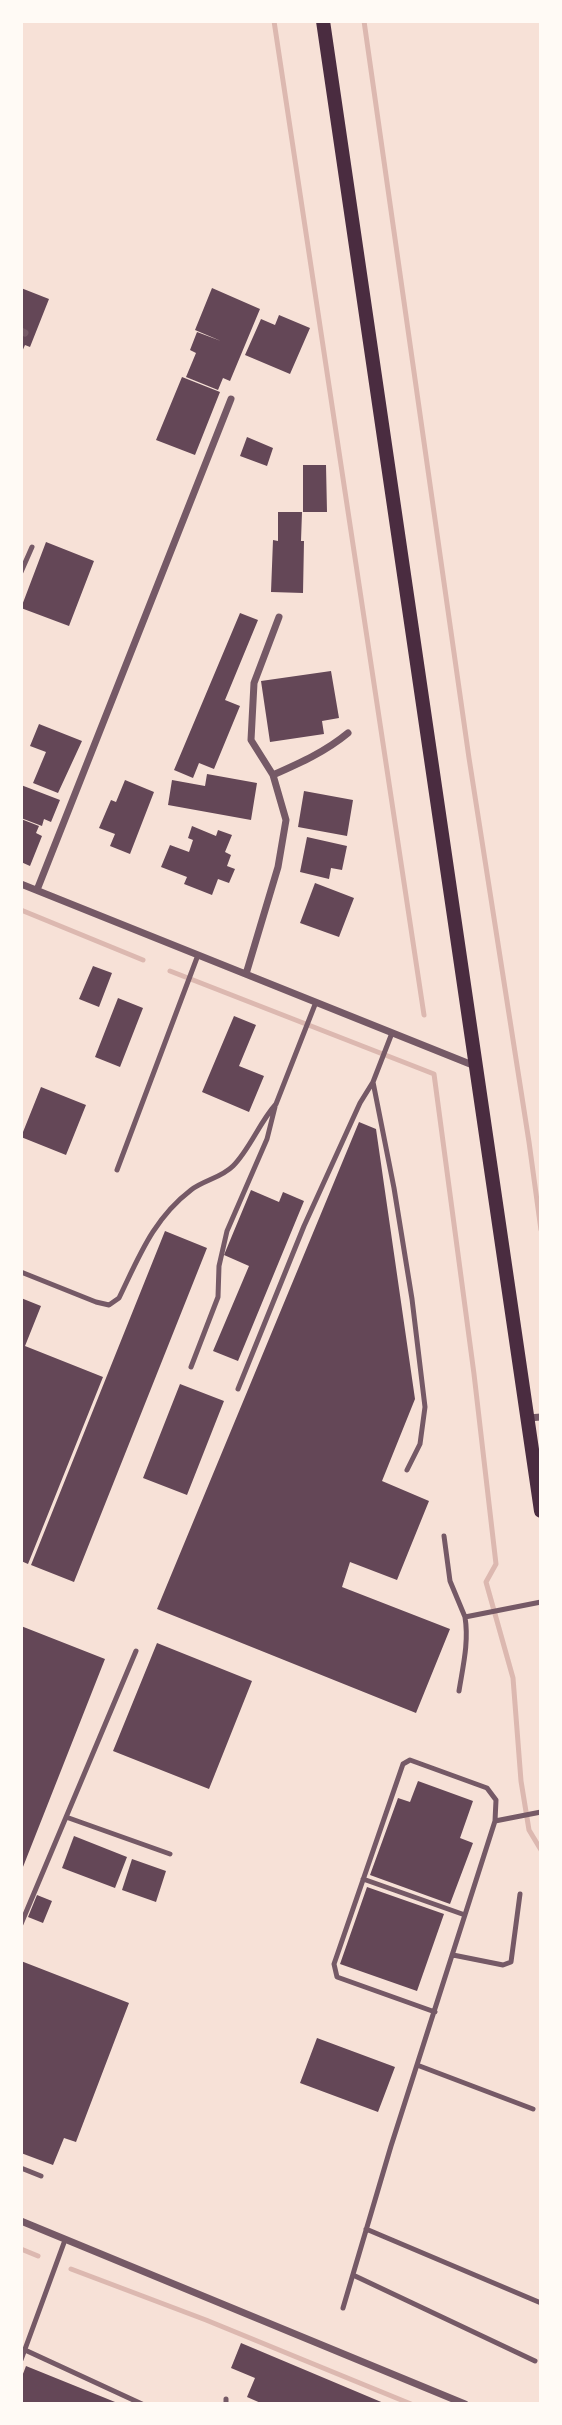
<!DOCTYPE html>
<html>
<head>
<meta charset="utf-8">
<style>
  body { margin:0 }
  #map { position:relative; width:562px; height:2425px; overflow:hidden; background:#f7e1d7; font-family:"Golos Text",sans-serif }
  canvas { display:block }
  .frame { position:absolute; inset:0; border:23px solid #fffaf5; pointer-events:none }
</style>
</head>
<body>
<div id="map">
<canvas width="562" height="2425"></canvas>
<div class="frame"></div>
</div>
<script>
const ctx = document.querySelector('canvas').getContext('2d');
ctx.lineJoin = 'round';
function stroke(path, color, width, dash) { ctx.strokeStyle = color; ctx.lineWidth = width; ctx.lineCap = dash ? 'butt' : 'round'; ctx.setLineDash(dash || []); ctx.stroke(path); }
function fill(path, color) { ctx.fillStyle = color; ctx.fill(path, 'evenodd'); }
const stream = new Path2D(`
  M274 21 424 1015
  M364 21 469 758 529 1142 541 1230
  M21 910 143 960
  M170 971 434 1074 474 1374 496 1564 486 1582 513 1678 521 1781 529 1830 541 1850
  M21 2249 38 2256
  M71 2269 206 2320 411 2404`);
const building = new Path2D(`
  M21 288 49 299 30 347 25 345 21 354Z
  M212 288 260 309 230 381 223 378 218 390 186 377 196 353 190 350 197 332 221 341 195 330Z
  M279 315 310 328 290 374 245 355 261 319 275 325Z
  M182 377 220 392 195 455 156 440Z
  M247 437 273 448 267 466 240 456Z
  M303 465H326L327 512H303Z
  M278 512H302L301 541H304L303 593 271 592 273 540 278 541Z
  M46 542 94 561 69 626 21 608Z
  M240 613 258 620 225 700 240 706 214 769 199 763 193 778 174 770Z
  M331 671 339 718 322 721 324 734 270 742 261 681Z
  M39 724 82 741 58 793 33 783 46 752 30 746Z
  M207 774 257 783 251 820 168 805 172 780 205 786Z
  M125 780 154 792 130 854 110 846 115 834 99 828 111 800 116 802Z
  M21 785 60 800 51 822 44 819 42 826 21 818Z
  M304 791 353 800 347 836 298 827Z
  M21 819 39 826 36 833 42 836 30 866 21 862Z
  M192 826 216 836 218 830 232 835 225 852 231 855 227 866 235 869 229 883 218 879 212 895 184 884 187 877 161 867 170 845 189 852 193 840 188 838Z
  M307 837 347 846 342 870 331 868 329 879 300 872Z
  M315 883 354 898 339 937 300 923Z
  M93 966 112 973 99 1007 79 999Z
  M118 998 143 1008 120 1067 95 1057Z
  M234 1016 256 1025 239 1066 264 1076 249 1112 202 1092Z
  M41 1087 86 1105 66 1155 21 1137Z
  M359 1122 376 1129 415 1399 382 1481 429 1501 397 1580 350 1562 342 1587 450 1629 416 1713 157 1609Z
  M251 1190 279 1202 283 1192 304 1201 238 1361 213 1351 249 1266 224 1255Z
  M165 1231 207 1248 74 1582 31 1565Z
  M21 1298 41 1306 25 1346 103 1377 28 1564 21 1561Z
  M180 1384 224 1401 187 1495 143 1478Z
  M21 1626 105 1659 21 1872Z
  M157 1643 252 1681 209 1789 113 1751Z
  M418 1781 473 1801 460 1838 473 1843 450 1904 370 1875 398 1798 410 1802Z
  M74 1836 127 1857 115 1888 62 1868Z
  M132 1859 166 1871 156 1902 122 1890Z
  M367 1887 444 1914 417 1991 340 1964Z
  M37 1895 52 1901 43 1923 28 1917Z
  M21 1961 129 2003 76 2142 64 2138 53 2165 21 2153Z
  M317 2038 395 2067 378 2112 300 2083Z
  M241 2343 386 2404H263L247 2397 255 2378 231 2368Z
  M26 2366 120 2404H21V2379Z`);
const service = new Path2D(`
  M21 572 32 547
  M392 1033 373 1082 394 1188 412 1299 425 1407 420 1444 407 1470
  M117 1170 198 955
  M21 1272 96 1302 109 1305 119 1298C139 1257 153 1219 191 1190 204 1180 221 1178 233 1166 250 1149 259 1123 276 1104L316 1002
  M191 1367 218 1297 219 1266 227 1231 267 1139 275 1107
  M238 1389 304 1226 360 1103 373 1082
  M444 1536 450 1581 465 1617 541 1602
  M459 1691C463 1666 469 1642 465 1617
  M66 1817 170 1854
  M363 1879 465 1915
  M21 1924 136 1651
  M453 1955 503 1965 511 1962 520 1894
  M435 2012 337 1977 334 1964 403 1764 410 1760 487 1788 496 1800 495 1821
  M417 2065 533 2109
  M21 2168 41 2176
  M366 2229 541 2303
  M353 2275 535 2361
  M343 2308 391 2146 495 1821 541 1812
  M25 2350 142 2404
  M21 2360 65 2240
  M226 2404V2399`);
const minor = new Path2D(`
  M21 331 25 333
  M273 775C300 763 325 752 348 733
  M21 884 475 1066
  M37 890 231 399
  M246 974 278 867 286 820 273 775 251 740 254 683 279 617
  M528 1418 541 1417
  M21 2221 465 2404`);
const secondary = new Path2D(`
  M323 21 541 1511`);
stroke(stream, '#dcb8b0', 5);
fill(building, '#644757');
stroke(service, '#755966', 5);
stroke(minor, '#755966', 7);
stroke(secondary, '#4a2c40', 14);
</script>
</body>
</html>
